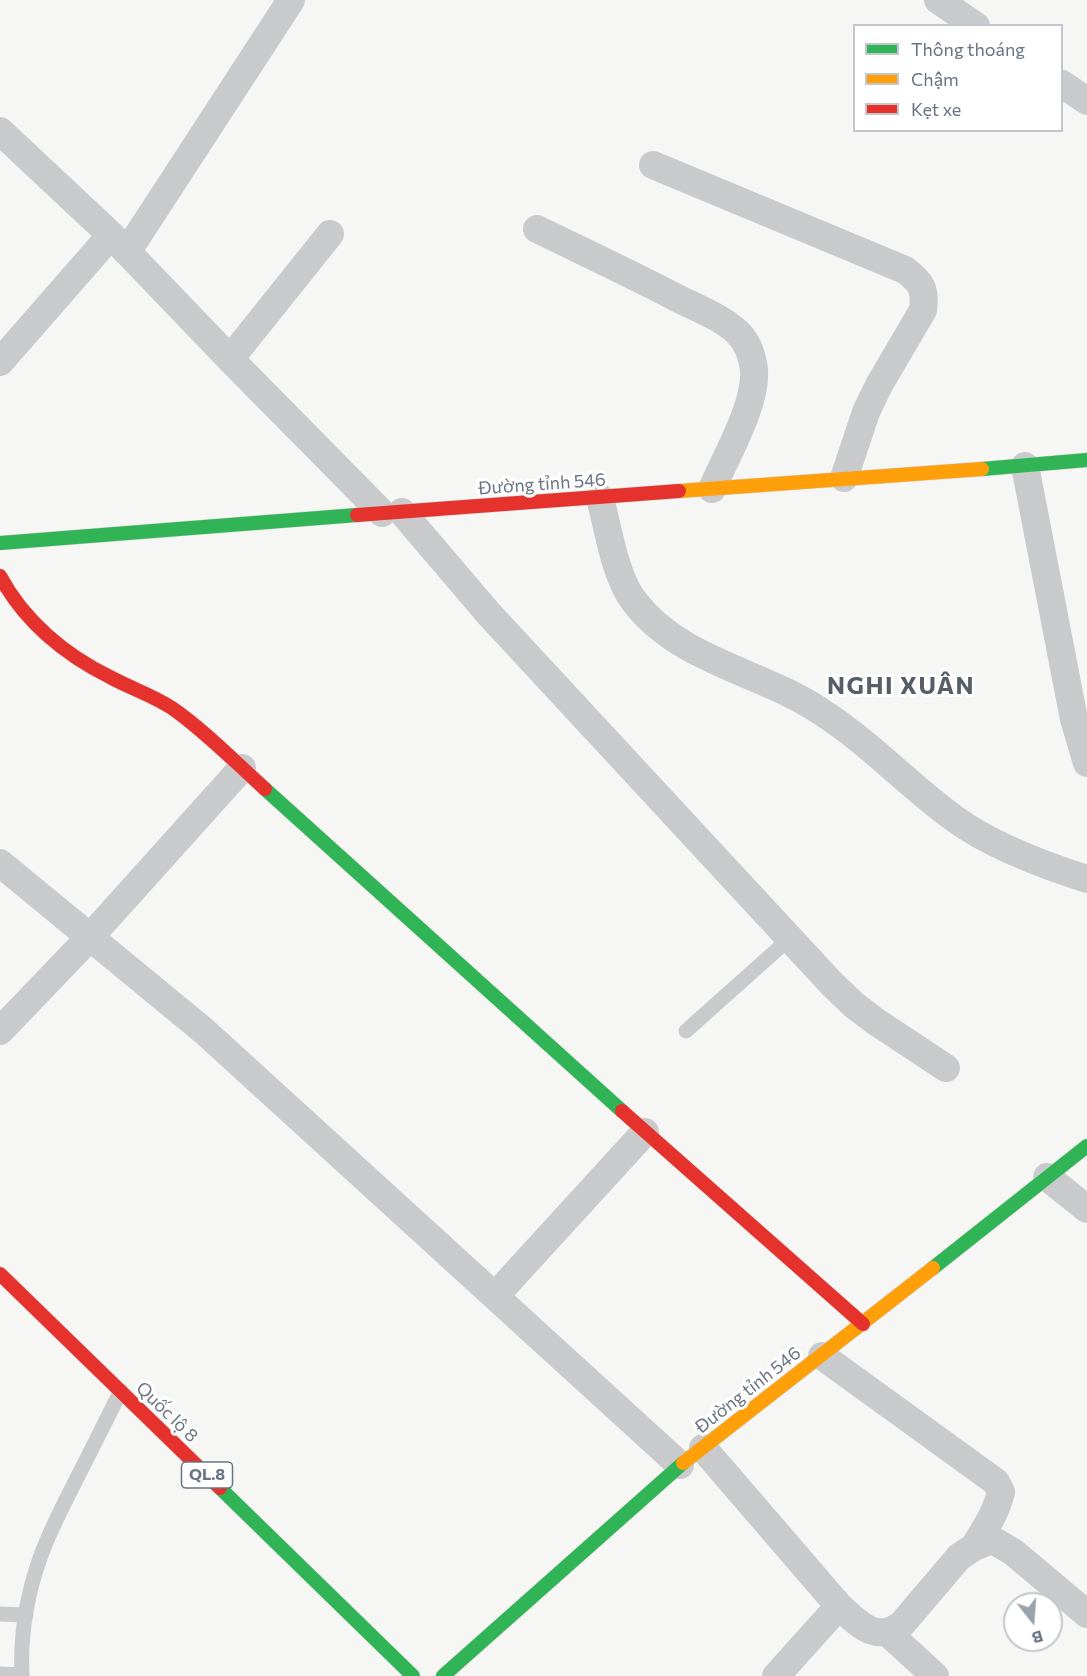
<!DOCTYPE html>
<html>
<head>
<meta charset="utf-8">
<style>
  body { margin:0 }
  #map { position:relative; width:1087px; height:1676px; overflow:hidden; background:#f6f6f5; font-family:Commissioner,sans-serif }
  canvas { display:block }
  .legend { position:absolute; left:853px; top:24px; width:210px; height:108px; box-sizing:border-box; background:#fff; border:2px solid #c3c7cd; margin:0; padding:8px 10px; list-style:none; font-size:18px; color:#697482 }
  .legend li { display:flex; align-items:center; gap:12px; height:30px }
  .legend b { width:30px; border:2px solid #c3c7cd }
  .north { position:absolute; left:1003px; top:1592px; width:60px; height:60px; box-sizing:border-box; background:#fff; border:2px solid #c3c7cd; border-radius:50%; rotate:163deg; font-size:16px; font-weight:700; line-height:24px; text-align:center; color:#697482 }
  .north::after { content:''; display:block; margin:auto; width:21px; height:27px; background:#9aa2aa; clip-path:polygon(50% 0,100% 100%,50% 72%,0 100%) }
</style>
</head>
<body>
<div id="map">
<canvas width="1087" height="1676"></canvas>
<ul class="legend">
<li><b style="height:8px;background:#30b455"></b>Thông thoáng</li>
<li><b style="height:8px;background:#ff9f0a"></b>Chậm</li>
<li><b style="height:8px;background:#e5322d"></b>Kẹt xe</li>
</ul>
<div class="north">B</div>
</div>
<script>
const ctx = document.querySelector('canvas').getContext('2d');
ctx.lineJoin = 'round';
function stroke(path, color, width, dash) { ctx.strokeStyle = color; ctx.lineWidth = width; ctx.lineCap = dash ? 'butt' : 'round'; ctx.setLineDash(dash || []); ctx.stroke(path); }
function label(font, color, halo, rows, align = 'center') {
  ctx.font = font + ' Commissioner,sans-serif'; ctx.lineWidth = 6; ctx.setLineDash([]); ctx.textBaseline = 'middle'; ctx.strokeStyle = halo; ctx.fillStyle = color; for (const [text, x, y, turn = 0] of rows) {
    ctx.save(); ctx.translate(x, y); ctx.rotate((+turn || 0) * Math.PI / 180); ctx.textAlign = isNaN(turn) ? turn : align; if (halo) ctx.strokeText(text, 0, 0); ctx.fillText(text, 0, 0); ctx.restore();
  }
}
const lane = new Path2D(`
  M686 1031 789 939
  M0 1614 26 1615
  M0 1674 22 1675
  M22 1676C20 1637 27 1595 40 1558 50 1530 64 1504 77 1478 92 1449 106 1420 121 1391`);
const street = new Path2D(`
  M938 0 976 26
  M1062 84 1087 101
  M0 131 111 235 230 359 382 513
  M653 165 905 270C921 282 926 289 923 310L879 385 866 412 844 478
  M537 229C584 252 631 274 677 298 697 308 721 317 737 332 747 341 752 355 754 369 757 404 726 456 712 489
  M127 252 291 0
  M230 359 330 234
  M0 362 111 235
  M1025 466 1074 719 1087 763
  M600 498C608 527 615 577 634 601 679 661 760 671 820 711 869 742 908 785 955 819 992 846 1043 865 1087 879
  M402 512 489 614 832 984 854 1005 875 1021 946 1068
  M0 863 204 1031 680 1465
  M0 1031 90 937 242 768
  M1047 1177 1087 1209
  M495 1296 645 1132
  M822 1356 996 1482 1001 1492C996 1513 985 1529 974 1547
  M703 1448 839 1606C859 1624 876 1644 902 1624L959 1557 974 1547 989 1541 996 1542 1013 1552 1087 1614
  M887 1632 935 1676
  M776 1676 839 1606`);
const fast = new Path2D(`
  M982 469 1087 460
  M0 543 357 515
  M265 789 622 1111
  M933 1268 1087 1146
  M220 1488 413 1676
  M443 1676 683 1463`);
const slow = new Path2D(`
  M679 491 982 469
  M683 1463 933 1268`);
const jam = new Path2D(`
  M357 515 679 491
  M0 576C24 621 65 655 110 677 130 688 152 695 172 708 205 731 235 762 265 789
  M622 1111 863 1324
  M0 1274 220 1488`);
const shields = [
  [207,1475,51]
];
const shieldNames = [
  ["QL.8",207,1475]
];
const streetNames = [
  ["Đường tỉnh 546",542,484,-4],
  ["Đường tỉnh 546",748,1390,-38],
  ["Quốc lộ 8",167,1412,44]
];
const districtNames = [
  ["NGHI XUÂN",901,686]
];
stroke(fast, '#d3d4d4', 15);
stroke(slow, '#d3d4d4', 15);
stroke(jam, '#d3d4d4', 15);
stroke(lane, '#c9cacb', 15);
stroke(street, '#c9cacb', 28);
stroke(fast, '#30b455', 14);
stroke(slow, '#ff9f0a', 14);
stroke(jam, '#e5322d', 14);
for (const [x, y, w] of shields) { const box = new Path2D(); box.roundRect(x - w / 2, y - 13, w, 26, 4.5); ctx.fillStyle = '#fff'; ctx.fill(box); stroke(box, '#697482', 1.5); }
label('bold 16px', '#697482', null, shieldNames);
label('18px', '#697482', '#fff', streetNames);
ctx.letterSpacing = '1.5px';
label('bold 24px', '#565e68', '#fff', districtNames);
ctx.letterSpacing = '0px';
</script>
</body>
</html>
